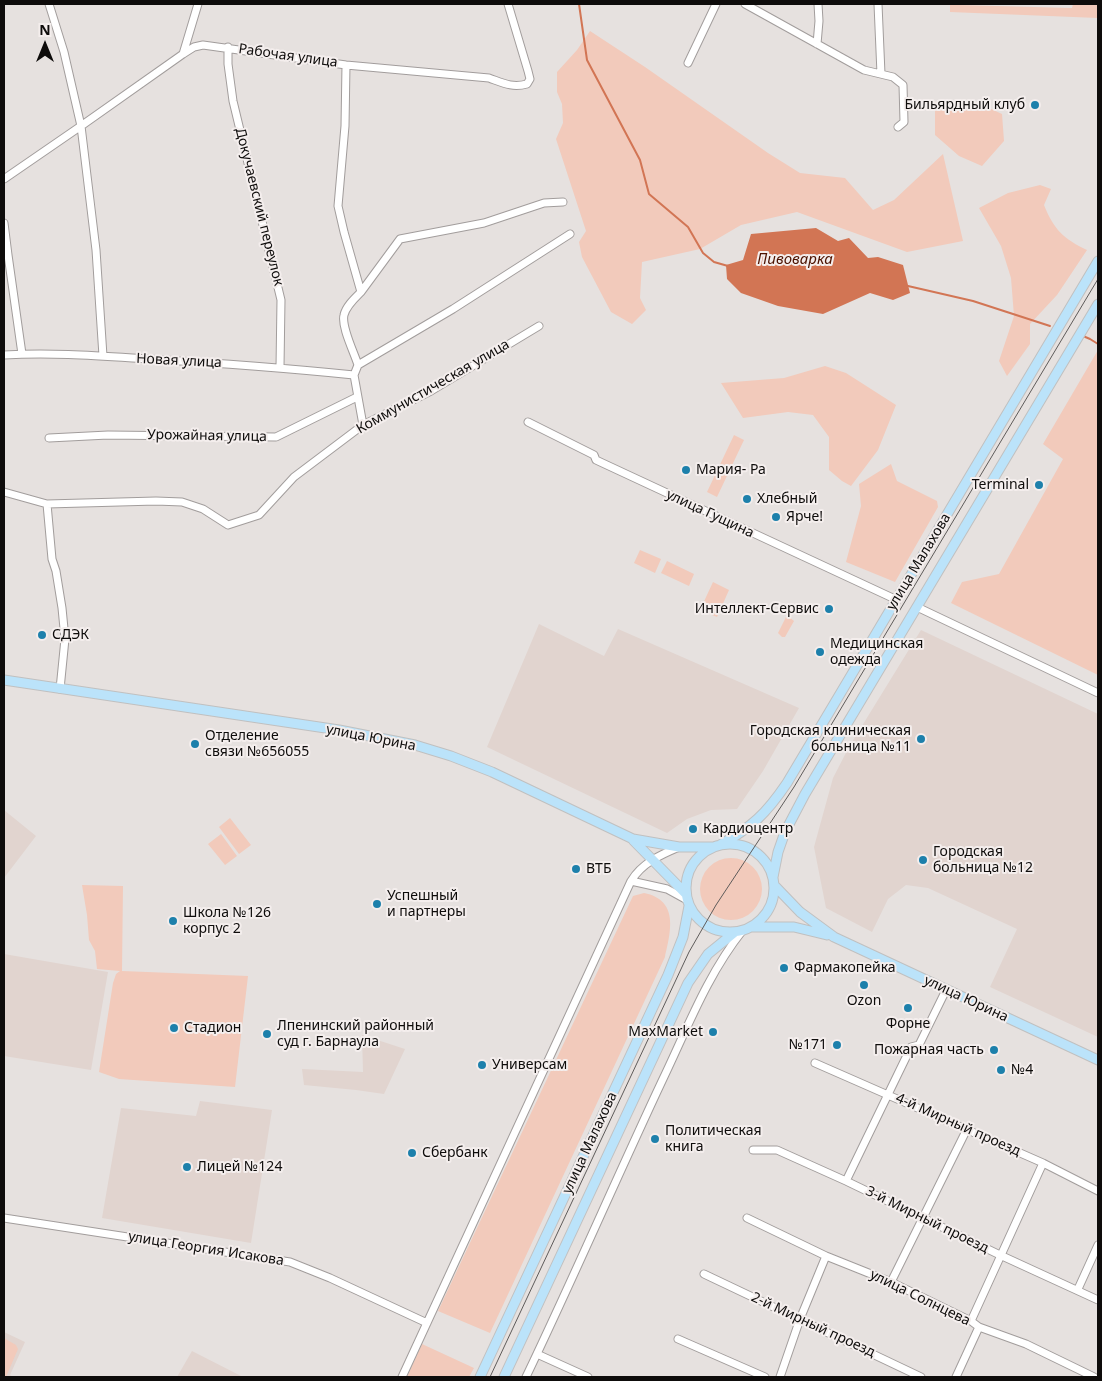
<!DOCTYPE html>
<html>
<head>
<meta charset="utf-8">
<style>
  body { margin:0 }
  #map { position:relative; width:1102px; height:1381px; overflow:hidden; background:#e6e1df; font-family:"Noto Sans",sans-serif }
  canvas { display:block }
  .frame { position:absolute; inset:0; border:5px solid #0e0c0b; pointer-events:none }
  .north { position:absolute; left:20px; top:20px; width:50px; height:50px; -webkit-text-stroke:4px #f4eeed; paint-order:stroke; rotate:0deg; font-size:14px; font-weight:700; line-height:20px; text-align:center; color:#0e0c0b }
  .north::after { content:''; display:block; margin:auto; width:18px; height:22px; background:#0e0c0b; clip-path:polygon(50% 0,100% 100%,50% 72%,0 100%) }
</style>
</head>
<body>
<div id="map">
<canvas width="1102" height="1381"></canvas>
<div class="frame"></div>
<div class="north">N</div>
</div>
<script>
const ctx = document.querySelector('canvas').getContext('2d');
ctx.lineJoin = 'round';
function fill(path, color) { ctx.fillStyle = color; ctx.fill(path, 'evenodd'); }
function stroke(path, color, width, dash) { ctx.strokeStyle = color; ctx.lineWidth = width; ctx.lineCap = dash ? 'butt' : 'round'; ctx.setLineDash(dash || []); ctx.stroke(path); }
function label(font, color, halo, rows, align = 'center') {
  ctx.font = font + ' "Noto Sans",sans-serif'; ctx.lineWidth = 4; ctx.setLineDash([]); ctx.textBaseline = 'middle'; ctx.strokeStyle = halo; ctx.fillStyle = color; for (const [text, x, y, turn = 0] of rows) {
    ctx.save(); ctx.translate(x, y); ctx.rotate((+turn || 0) * Math.PI / 180); ctx.textAlign = isNaN(turn) ? turn : align; if (halo) ctx.strokeText(text, 0, 0); ctx.fillText(text, 0, 0); ctx.restore();
  }
}
const built = new Path2D(`
  M539 624 604 656 618 629 799 708 763 771 737 809 711 810 687 819 667 833 487 747Z
  M921 630 1098 714V1037L990 987 1017 929 928 888 906 885 888 899 872 932 826 908 814 847 833 778 849 747Z
  M4 810 36 836 4 878Z
  M4 954 108 972 91 1070 4 1056Z
  M362 1035 405 1049 384 1094 356 1090 304 1085 302 1069 363 1072Z
  M200 1101 272 1110 251 1243 102 1218 121 1108 196 1116Z
  M4 1332 25 1342 10 1375 13 1377H4Z
  M192 1351 243 1377H177Z`);
const green = new Path2D(`
  M950 4H957L958 5 1072 8 1073 4H1098V18L950 12Z
  M590 31 645 67 768 153 800 173 845 178 873 210 894 200 943 154 963 241 907 252 797 212 741 225 700 249 642 262 640 298 646 310 632 324 611 312 582 257 579 242 586 231 556 139 563 123 562 104 557 92V72L577 50Z
  M935 102H976L1002 114 1004 141 982 166 959 156 935 135Z
  M1040 185 1051 189 1044 205C1054 230 1064 239 1087 250L1057 295 1030 324V344L1007 376 999 361 1014 316 1011 278 1001 246 979 208 1008 193Z
  M1098 350V675L951 603 962 582 999 574 1063 459 1043 444Z
  M825 366 846 373 896 405 878 450 851 486 842 481 829 470V437L813 415 788 412 743 418 721 383 784 378Z
  M734 435 744 440 717 497 707 492Z
  M891 464 897 481 937 501 938 507 895 582 846 562 861 506 859 484Z
  M640 550 661 559 655 573 634 563Z
  M667 561 694 574 689 586 661 573Z
  M713 582 729 590 717 617 700 610Z
  M786 617H789L794 621 785 637H782L778 633Z
  M230 818 251 845 239 854 219 827Z
  M221 834 237 856 225 865 208 844Z
  M700 889a31 31 0 1 1 62 0a31 31 0 1 1-62 0Z
  M82 885 123 886 122 971 248 976 235 1087 119 1079 99 1072 113 983 116 974 120 971 97 969 95 951 89 940 87 915Z
  M644 893C679 900 671 931 665 957L490 1333 438 1311 633 896Z
  M4 1338 16 1345 18 1349 6 1377H4Z
  M422 1344 474 1368 469 1377H407Z`);
const water = new Path2D(`
  M816 228 838 241 849 238 868 258 878 257 903 265 910 293 893 300 870 293 823 314 778 306 741 293 727 279 726 265 743 260 751 234Z`);
const stream = new Path2D(`
  M579 4 587 60 640 160 649 194 688 227 703 253 714 262 728 266
  M908 286 973 301 1050 326
  M1083 336 1090 339 1098 344`);
const minor = new Path2D(`
  M49 4 64 52 81 126 96 250 103 356
  M745 4 864 70 893 77 903 85 904 122 898 127
  M878 4 881 74
  M817 44 819 21 818 4
  M228 47V64L233 101 281 300 280 367
  M183 54 198 4
  M688 63 716 4
  M346 65 345 126 338 206 344 232 361 292C355 298 346 306 344 315 341 327 354 352 358 365L354 375 363 425
  M4 179 81 126 183 54 194 47 203 45 346 65 489 78C503 83 512 88 527 84L530 79 528 71 508 4
  M4 223 8 255
  M4 255H8L22 354
  M361 292 400 239 484 223 544 203 563 202
  M4 355C52 352 101 356 148 359 217 363 285 368 354 375
  M358 365 453 309 570 234
  M528 422 594 455 596 460 897 600
  M49 438 108 435 276 437 357 397
  M4 492 47 504 156 501 182 502 203 509 228 525 259 515 294 477 363 425 431 391 539 326
  M47 504 52 559 56 571 62 608 65 639 60 689
  M917 607 1098 693
  M631 881 667 889 687 900
  M815 1063 1043 1163 1098 1191
  M753 1150H777L846 1181 1000 1255 1098 1300
  M846 1181 911 1047 919 1045 946 990
  M4 1218 290 1262 330 1278 427 1323
  M747 1218 826 1256 891 1282 971 1321 979 1327 1026 1344 1094 1377
  M704 1274 921 1377
  M891 1282 966 1131
  M1078 1289 1098 1245
  M971 1321 1043 1163
  M678 1339 765 1377
  M537 1354 588 1377
  M402 1377 631 881C642 863 660 855 679 847
  M526 1377C573 1279 616 1179 662 1081 687 1029 707 975 743 930
  M780 1377 800 1319 826 1256
  M956 1377 979 1327`);
const major = new Path2D(`
  M4 680 339 730 415 745 451 756 492 772 633 839 679 847H713
  M633 840 686 894
  M686 888a44 44 0 1 1 88 0a44 44 0 1 1-88 0Z
  M720 845C752 827 766 814 787 783L1098 261
  M773 877 778 852 785 832 805 794 1098 304
  M774 885 800 912 834 937 1098 1060
  M752 927H794L827 935
  M480 1377 668 975 683 937 689 906
  M504 1377 688 983 708 954 735 932`);
const tram = new Path2D(`
  M490 1377 689 952 716 905 794 787 1098 279`);
const markers = [
  [1035,105,5,"#1d80ab"],
  [686,470,5,"#1d80ab"],
  [1039,485,5,"#1d80ab"],
  [747,499,5,"#1d80ab"],
  [776,517,5,"#1d80ab"],
  [829,609,5,"#1d80ab"],
  [42,635,5,"#1d80ab"],
  [820,652,5,"#1d80ab"],
  [921,739,5,"#1d80ab"],
  [195,744,5,"#1d80ab"],
  [693,829,5,"#1d80ab"],
  [923,860,5,"#1d80ab"],
  [576,869,5,"#1d80ab"],
  [377,904,5,"#1d80ab"],
  [173,921,5,"#1d80ab"],
  [784,968,5,"#1d80ab"],
  [864,985,5,"#1d80ab"],
  [908,1008,5,"#1d80ab"],
  [174,1028,5,"#1d80ab"],
  [713,1032,5,"#1d80ab"],
  [267,1034,5,"#1d80ab"],
  [837,1045,5,"#1d80ab"],
  [994,1050,5,"#1d80ab"],
  [482,1065,5,"#1d80ab"],
  [1001,1070,5,"#1d80ab"],
  [655,1139,5,"#1d80ab"],
  [412,1153,5,"#1d80ab"],
  [187,1167,5,"#1d80ab"]
];
const streetNames = [
  ["Рабочая улица",288,56,8],
  ["Докучаевский переулок",259,207,76],
  ["Новая улица",179,361,3],
  ["Коммунистическая улица",433,387,-30],
  ["Урожайная улица",207,436,1],
  ["улица Гущина",710,514,25],
  ["улица Малахова",919,562,-59],
  ["улица Юрина",371,738,11],
  ["улица Юрина",966,999,25],
  ["4-й Мирный проезд",958,1125,24],
  ["улица Малахова",590,1143,-65],
  ["3-й Мирный проезд",927,1220,26],
  ["улица Георгия Исакова",206,1249,9],
  ["улица Солнцева",920,1298,26],
  ["2-й Мирный проезд",813,1325,25]
];
const poiNames = [
  ["Бильярдный клуб",1025,105,"right"],
  ["Мария- Ра",696,470],
  ["Terminal",1029,485,"right"],
  ["Хлебный",757,499],
  ["Ярче!",786,517],
  ["Интеллект-Сервис",819,609,"right"],
  ["СДЭК",52,635],
  ["Медицинская",830,644],
  ["одежда",830,660],
  ["Городская клиническая",911,731,"right"],
  ["больница №11",911,747,"right"],
  ["Отделение",205,736],
  ["связи №656055",205,752],
  ["Кардиоцентр",703,829],
  ["Городская",933,852],
  ["больница №12",933,868],
  ["ВТБ",586,869],
  ["Успешный",387,896],
  ["и партнеры",387,912],
  ["Школа №126",183,913],
  ["корпус 2",183,929],
  ["Фармакопейка",794,968],
  ["Ozon",864,1001,"center"],
  ["Форне",908,1024,"center"],
  ["Лпенинский районный",277,1026],
  ["суд г. Барнаула",277,1042],
  ["Стадион",184,1028],
  ["MaxMarket",703,1032,"right"],
  ["№171",827,1045,"right"],
  ["Пожарная часть",984,1050,"right"],
  ["Универсам",492,1065],
  ["№4",1011,1070],
  ["Политическая",665,1131],
  ["книга",665,1147],
  ["Сбербанк",422,1153],
  ["Лицей №124",197,1167]
];
const waterNames = [
  ["Пивоварка",795,260]
];
fill(built, '#e1d4cf');
fill(green, '#f2cabb');
fill(water, '#d27554');
stroke(stream, '#d27554', 2);
stroke(minor, '#a29d9c', 9);
stroke(major, '#c0c0c0', 11);
stroke(minor, '#fff', 7);
stroke(major, '#bbe3fa', 9);
stroke(tram, '#5e5b5a', 1);
for (const [x, y, r, color] of markers) { const dot = new Path2D(); dot.arc(x, y, r, 0, 2 * Math.PI); ctx.fillStyle = color; ctx.fill(dot); stroke(dot, '#f4eeed', 2); }
label('14px', '#0e0c0b', '#f4eeed', streetNames);
label('14px', '#0e0c0b', '#f4eeed', poiNames, 'left');
label('italic 15px', '#4c1200', '#f4eeed', waterNames);
</script>
</body>
</html>
